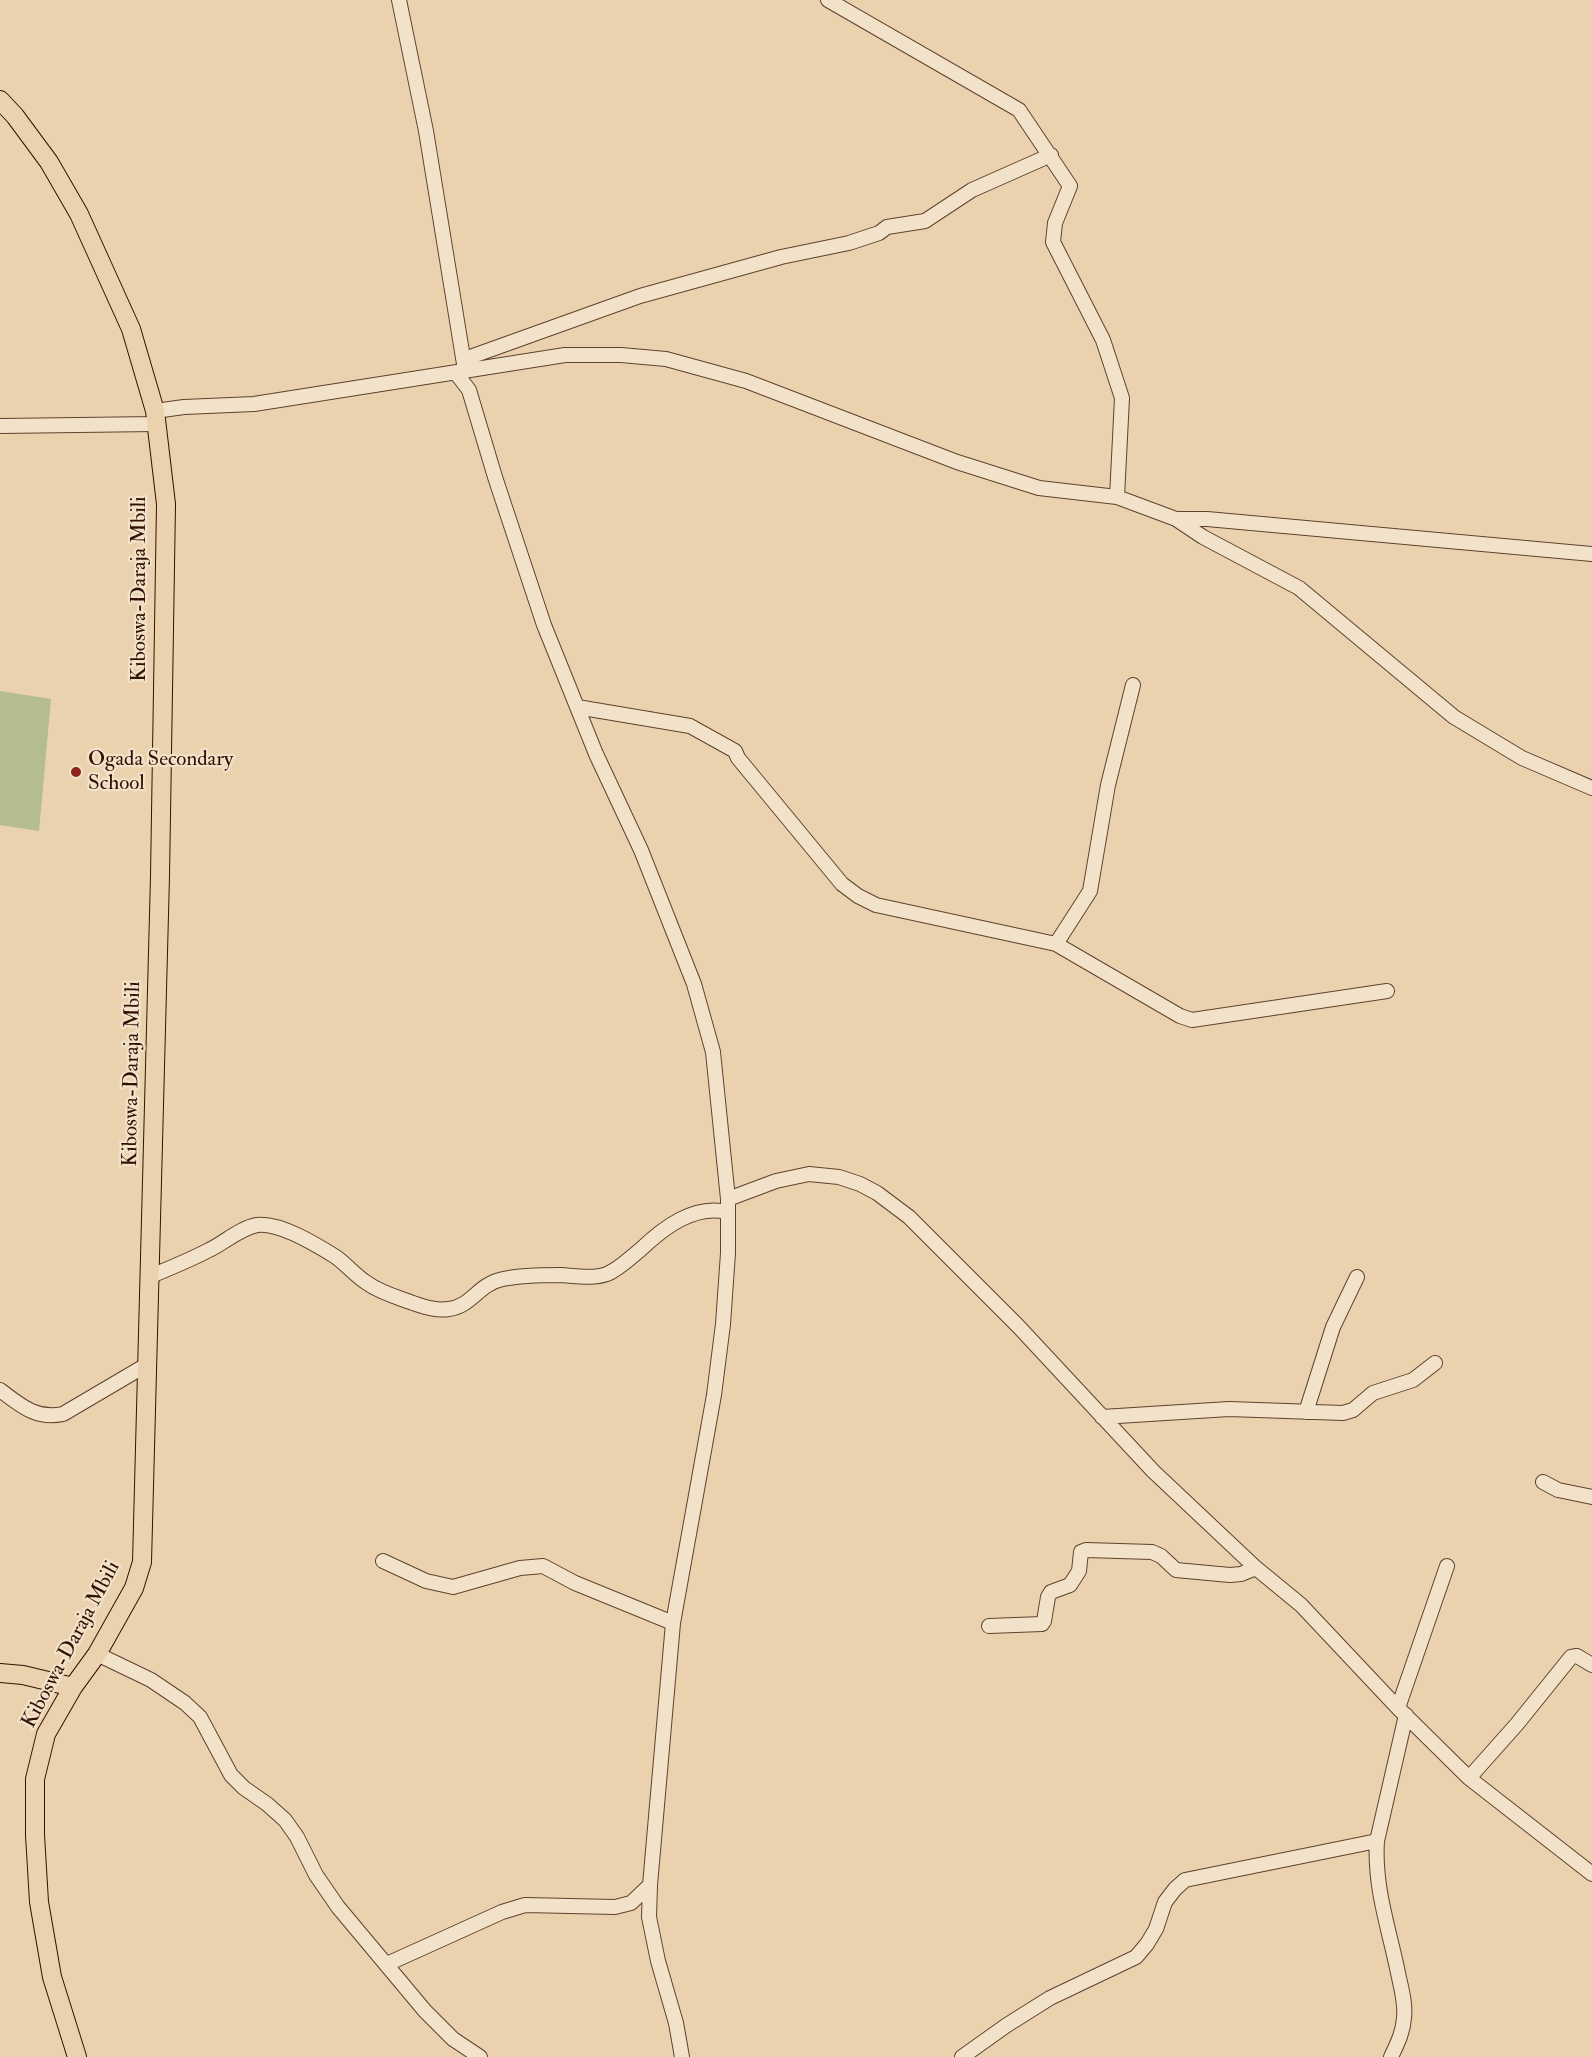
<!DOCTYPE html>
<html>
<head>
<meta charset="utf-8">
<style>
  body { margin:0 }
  canvas { display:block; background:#ebd2ae }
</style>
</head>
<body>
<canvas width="1592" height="2057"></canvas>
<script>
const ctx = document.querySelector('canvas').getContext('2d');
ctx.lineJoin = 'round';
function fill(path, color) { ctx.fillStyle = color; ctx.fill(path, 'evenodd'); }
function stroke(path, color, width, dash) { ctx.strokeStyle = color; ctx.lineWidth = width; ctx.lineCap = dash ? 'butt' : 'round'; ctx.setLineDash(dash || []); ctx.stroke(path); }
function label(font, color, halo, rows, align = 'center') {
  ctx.font = font + ' "IM FELL Double Pica",serif'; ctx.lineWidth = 4.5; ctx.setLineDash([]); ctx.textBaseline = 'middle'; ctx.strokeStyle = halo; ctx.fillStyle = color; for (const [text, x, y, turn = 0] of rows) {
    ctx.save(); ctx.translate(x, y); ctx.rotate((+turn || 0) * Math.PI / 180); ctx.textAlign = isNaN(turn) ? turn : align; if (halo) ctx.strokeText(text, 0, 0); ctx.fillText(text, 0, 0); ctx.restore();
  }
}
const green = new Path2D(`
  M0 691 51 699 39 831 0 825Z`);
const minor = new Path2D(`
  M399 0 426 131 465 370
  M828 0 1019 110 1070 186 1055 223 1053 242 1103 340 1122 398 1117 497
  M470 357 640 296 781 257 849 243 879 233 887 227 925 221 972 190 1051 155
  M456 373 469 390 495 477 544 625 596 754 641 850 694 984 713 1052 728 1199 776 1181 809 1174 839 1177 860 1184 877 1193 909 1217 1018 1326 1153 1471 1256 1568 1301 1605 1398 1708 1469 1778 1592 1874
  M155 411 184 407 254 404 565 355H621L666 359 746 381 957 462 1039 488 1117 497 1176 519 1203 537 1299 588 1454 717 1522 758 1592 788
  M0 426 156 424
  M1176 519H1207L1592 554
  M577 707 690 726 735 751 738 758 842 884 858 896 876 905 1056 944 1180 1016 1192 1020 1387 991
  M1056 944 1090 891 1108 785 1133 685
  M151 1276C170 1268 190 1260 209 1250 224 1243 240 1228 257 1225 280 1222 317 1245 336 1257 347 1265 356 1276 367 1283 381 1293 397 1297 413 1303 425 1307 436 1311 449 1309 472 1306 478 1284 503 1279 522 1275 542 1275 561 1275 576 1276 593 1279 607 1274 619 1269 630 1258 640 1250 663 1228 694 1204 727 1212
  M0 1390C20 1405 36 1420 63 1414L148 1364
  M1306 1412 1333 1327 1357 1277
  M1102 1417 1229 1409 1343 1413 1353 1410 1373 1393 1413 1380 1435 1363
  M1543 1482 1558 1490 1592 1497
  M383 1561 426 1581 453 1587 520 1568 543 1566 575 1583 673 1623
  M989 1626 1042 1624 1044 1621 1048 1597 1051 1592 1070 1585 1079 1571 1081 1552 1086 1550 1152 1552 1161 1556 1176 1570 1230 1575 1241 1574 1256 1568
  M97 1654 151 1680 185 1703 200 1717 231 1775 244 1788 267 1804 285 1820 297 1837 316 1875 338 1907 425 2011 453 2039 480 2057
  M1398 1708 1447 1566
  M1469 1778 1517 1724 1571 1657 1577 1656 1592 1665
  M387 1964 502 1912 525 1905 615 1907 631 1903 650 1885
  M682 2057 676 2023 658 1961 649 1917 650 1885 673 1623 714 1395 723 1324 728 1253V1199
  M962 2057 1007 2025 1050 1998 1136 1957 1147 1944 1156 1929 1165 1902 1175 1889 1185 1880 1377 1841
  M1391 2057C1397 2044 1403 2033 1404 2018 1406 2002 1400 1984 1397 1968 1388 1926 1374 1885 1377 1841L1406 1715`);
const major = new Path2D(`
  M0 100 15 116 49 162 79 214 131 329 155 411 166 504 160 876 142 1562 134 1588 97 1654 73 1687 46 1734 35 1779V1835L39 1902 52 1977 77 2057
  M0 1673 23 1675 73 1687`);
const markers = [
  [76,772,6,"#8f2418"]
];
const streetNames = [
  ["Kiboswa-Daraja Mbili",140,589,-90],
  ["Kiboswa-Daraja Mbili",133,1074,-89],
  ["Kiboswa-Daraja Mbili",72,1645,-62]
];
const poiNames = [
  ["Ogada Secondary",88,760],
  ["School",88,784]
];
fill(green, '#b3bd8e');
stroke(minor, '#60412d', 16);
stroke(major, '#321102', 20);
stroke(minor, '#f2e2ca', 14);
stroke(major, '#ebd2ae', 18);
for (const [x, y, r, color] of markers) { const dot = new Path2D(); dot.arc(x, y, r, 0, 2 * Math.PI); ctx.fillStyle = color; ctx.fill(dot); stroke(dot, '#f2e2ca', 2); }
label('21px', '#321102', '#f2e2ca', streetNames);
label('21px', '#321102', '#f2e2ca', poiNames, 'left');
</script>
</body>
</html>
